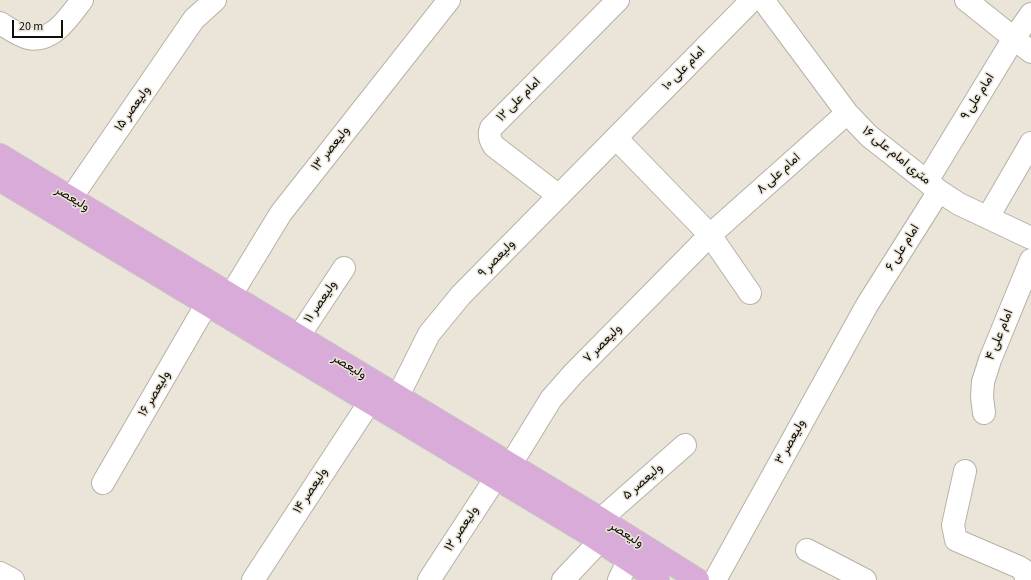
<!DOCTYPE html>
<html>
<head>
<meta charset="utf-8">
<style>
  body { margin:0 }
  #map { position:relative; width:1031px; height:580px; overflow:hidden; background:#ebe5d9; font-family:"Source Sans 3",sans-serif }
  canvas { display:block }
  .scale { position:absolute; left:12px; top:20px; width:51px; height:18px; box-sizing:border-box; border:2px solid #100e0a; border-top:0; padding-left:5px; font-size:12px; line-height:14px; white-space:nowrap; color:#100e0a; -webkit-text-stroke:3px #ebe5d9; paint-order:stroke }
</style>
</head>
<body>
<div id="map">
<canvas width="1031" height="580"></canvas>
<div class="scale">20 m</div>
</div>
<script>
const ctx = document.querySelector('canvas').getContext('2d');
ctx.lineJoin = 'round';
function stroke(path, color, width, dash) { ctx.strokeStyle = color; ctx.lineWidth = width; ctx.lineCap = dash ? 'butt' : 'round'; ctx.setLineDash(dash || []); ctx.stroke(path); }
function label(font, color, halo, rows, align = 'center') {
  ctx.font = font + ' "Source Sans 3",Vazirmatn,sans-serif'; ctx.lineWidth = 3; ctx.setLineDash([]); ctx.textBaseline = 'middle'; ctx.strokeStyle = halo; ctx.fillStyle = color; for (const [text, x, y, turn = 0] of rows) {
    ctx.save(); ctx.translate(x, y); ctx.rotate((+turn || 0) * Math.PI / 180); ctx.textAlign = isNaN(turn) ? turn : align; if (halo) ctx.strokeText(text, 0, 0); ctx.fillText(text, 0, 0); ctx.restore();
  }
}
const minor = new Path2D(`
  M763 0 847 113 869 136 939 191 959 204 1031 238
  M966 0 1031 52
  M0 23C9 29 18 35 28 38 53 43 69 17 82 0
  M616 138 710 235 750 293
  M927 181 1014 38 1031 14
  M559 196 494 146C490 140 488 135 491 128L618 0
  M71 198 194 19 215 0
  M988 217 1031 143
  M231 295 281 213 449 0
  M299 336 344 268
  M398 396 429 334 461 295 752 0
  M984 413 982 397 983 382 990 360 1031 260
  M511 464 551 399 573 374 710 235 847 113
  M965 471 953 525 956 540 1019 567 1025 571 1026 580
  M103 483 206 305
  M601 519 685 445
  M807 550 865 580
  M0 573 13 580
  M253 580 369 403
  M429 580 495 479
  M563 580 599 542
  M619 580 628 561
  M715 580 867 305 939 191`);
const major = new Path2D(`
  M0 155 601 519 698 580
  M0 180 590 535 658 580`);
const streetNames = [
  ["امام علی ۱۰",684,69,-46],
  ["امام علی ۹",978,97,-58],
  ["امام علی ۱۲",519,100,-45],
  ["ولیعصر ۱۵",133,109,-55],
  ["ولیعصر ۱۳",331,149,-52],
  ["۱۶ متری امام علی",896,156,39],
  ["امام علی ۸",779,174,-42],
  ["ولیعصر",72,199,31],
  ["امام علی ۶",903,248,-58],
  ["ولیعصر ۹",497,259,-46],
  ["ولیعصر ۱۱",321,302,-56],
  ["امام علی ۴",1000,335,-68],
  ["ولیعصر ۷",603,344,-45],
  ["ولیعصر",349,367,31],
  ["ولیعصر ۱۶",155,394,-60],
  ["ولیعصر ۳",791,442,-61],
  ["ولیعصر ۵",643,482,-41],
  ["ولیعصر ۱۴",311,491,-57],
  ["ولیعصر ۱۲",462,529,-57],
  ["ولیعصر",626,535,32]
];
stroke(minor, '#b6b1a5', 24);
stroke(major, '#c6c5c4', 24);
stroke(minor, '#fff', 22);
stroke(major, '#d9abd9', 22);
label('13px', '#100e0a', '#ebe5d9', streetNames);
</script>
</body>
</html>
